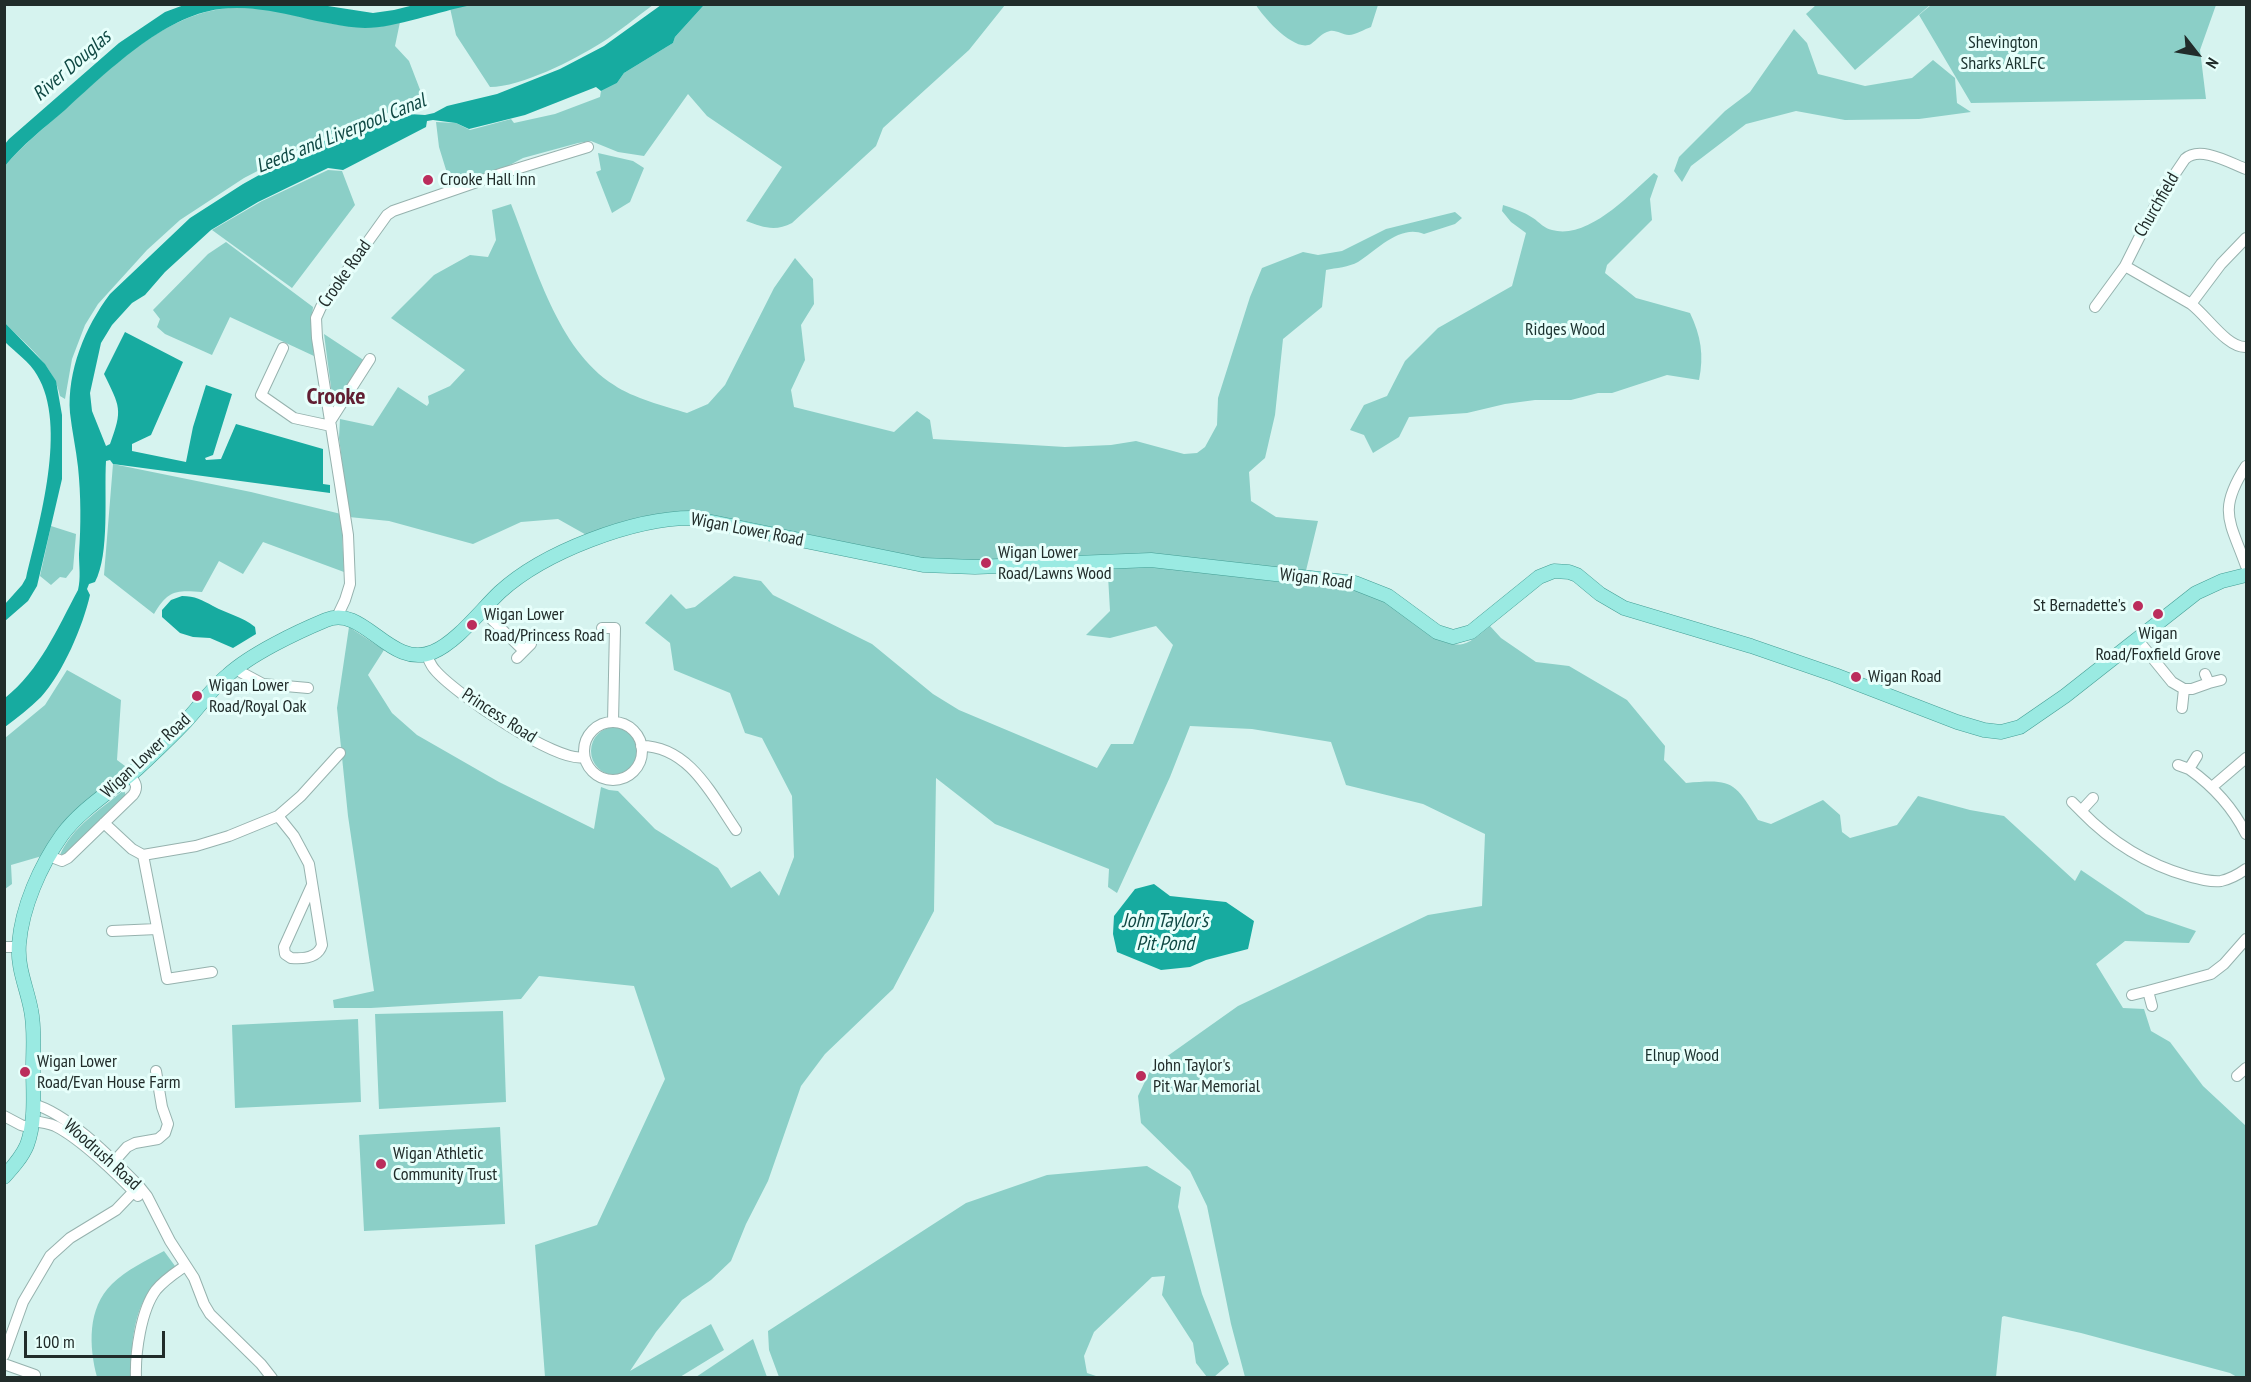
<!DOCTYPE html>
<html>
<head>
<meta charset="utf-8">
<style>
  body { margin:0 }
  #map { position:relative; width:2251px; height:1382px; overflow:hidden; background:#d6f3ef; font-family:"PT Sans Narrow",sans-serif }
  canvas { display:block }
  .frame { position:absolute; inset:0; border:6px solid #212c2a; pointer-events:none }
  .north { position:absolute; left:2167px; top:24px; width:60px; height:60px; -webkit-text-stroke:4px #e7fffb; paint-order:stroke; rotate:121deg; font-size:16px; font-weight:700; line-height:24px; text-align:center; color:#212c2a }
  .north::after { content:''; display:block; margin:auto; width:21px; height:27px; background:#212c2a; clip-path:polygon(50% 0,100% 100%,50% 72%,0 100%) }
  .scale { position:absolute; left:24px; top:1331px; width:141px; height:27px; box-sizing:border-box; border:3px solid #212c2a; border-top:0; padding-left:8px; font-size:18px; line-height:21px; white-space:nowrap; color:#212c2a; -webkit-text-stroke:4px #e7fffb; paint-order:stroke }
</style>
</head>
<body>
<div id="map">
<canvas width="2251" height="1382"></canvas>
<div class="frame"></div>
<div class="north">N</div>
<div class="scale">100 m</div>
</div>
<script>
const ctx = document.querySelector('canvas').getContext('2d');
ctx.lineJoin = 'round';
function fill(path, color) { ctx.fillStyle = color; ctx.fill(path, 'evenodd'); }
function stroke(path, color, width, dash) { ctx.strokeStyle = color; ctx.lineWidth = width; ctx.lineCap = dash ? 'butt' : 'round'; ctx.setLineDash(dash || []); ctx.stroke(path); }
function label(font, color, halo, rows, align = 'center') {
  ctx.font = font + ' "PT Sans Narrow",sans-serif'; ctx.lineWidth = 6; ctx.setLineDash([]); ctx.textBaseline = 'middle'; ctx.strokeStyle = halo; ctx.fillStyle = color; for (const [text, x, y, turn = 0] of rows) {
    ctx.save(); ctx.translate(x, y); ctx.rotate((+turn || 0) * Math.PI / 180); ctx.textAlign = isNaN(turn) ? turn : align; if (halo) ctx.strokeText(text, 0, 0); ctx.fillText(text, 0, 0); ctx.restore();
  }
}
const green = new Path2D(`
  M472 4 653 5C636 17 619 32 601 43 574 60 521 87 490 87L456 35 450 8Z
  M704 5H1005L969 50 883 128 876 146 792 223C775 232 762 227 746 221L782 167 707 116 688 94 644 156 618 152 591 141 578 143 523 158 504 168 451 186 439 147 436 122 456 123 470 130 511 119 514 123 555 114 600 97 601 91 617 83 624 73 673 43 675 37Z
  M1256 5H1255H1378L1371 27C1365 29 1355 35 1349 35 1342 35 1337 30 1330 31 1321 33 1318 39 1311 44 1295 53 1263 17 1256 5Z
  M1816 5V4L1930 5 1855 70 1806 14Z
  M1931 5H2216L2200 50 2206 99 1971 103 1919 15Z
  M230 8C241 8 252 8 262 9 308 15 354 37 400 22L395 46 409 61 424 100 343 129 302 148 244 178 180 220 147 250 98 304 85 325 72 359 65 399 60 396C54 365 25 344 5 323V166C22 145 45 128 65 109 111 68 164 13 230 8Z
  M1794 29 1807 43 1818 74 1865 86 1912 78 1933 60 1955 78 1957 103 1971 112 1919 119 1845 120 1796 111 1746 124 1691 166 1682 182 1674 171 1679 157 1725 111 1750 92Z
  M598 153 633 161 644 168 630 202 612 213 596 172 601 170Z
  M328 170 342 171 355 205 292 288 212 230 262 201Z
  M1654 173 1658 176 1650 199 1652 220 1607 265 1605 273 1636 298 1690 313C1701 336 1704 355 1699 380L1667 375 1612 393H1598L1571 400H1535L1505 404 1467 413 1409 417 1399 437 1373 453 1364 435 1350 430 1364 405 1387 396 1405 361 1438 328 1512 286 1526 233 1511 222 1502 211 1503 205C1513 208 1524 212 1533 218 1539 222 1545 229 1552 230 1588 240 1629 195 1654 173Z
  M511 204C535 264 557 349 614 385 633 398 664 406 687 413L708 404 725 385 774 288 795 258 813 279 814 304 801 325 805 360 791 390 794 407 894 432 917 411 930 420 933 439 1065 447 1111 445 1136 441 1184 454 1197 453 1205 447 1217 425 1218 398 1250 297 1262 268 1303 252 1318 255 1342 251 1386 229 1455 212 1462 218 1455 224 1424 234C1400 224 1377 250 1358 262 1349 267 1336 268 1326 270L1322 307 1283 339 1275 415 1265 458 1249 472 1251 501 1276 517 1318 521 1303 583C1328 585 1358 583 1381 594 1404 606 1434 650 1463 644 1473 641 1482 633 1490 626L1501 638 1536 662 1569 666 1627 700 1665 746 1664 760 1686 783C1732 779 1734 781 1758 820L1771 824 1823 800 1840 815 1842 832 1850 838 1897 825 1918 796 1970 810 2004 816 2075 881 2081 870 2146 914 2196 931 2189 943 2125 941 2096 964 2123 1008 2144 1009 2151 1031 2170 1042 2203 1086 2246 1126V1377H2237L2230 1373 2081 1333 2004 1316 2002 1317 1996 1377H1245L1231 1324 1207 1206 1190 1171 1141 1123 1138 1096 1152 1067 1238 1006 1428 915 1482 906 1485 834 1423 804 1346 785 1331 742 1252 729 1190 726 1170 777 1117 893 1108 887 1109 869 995 824 936 778 934 911 893 989 825 1054 801 1086 768 1181 746 1224 731 1261 711 1280 682 1300 656 1332 630 1371 711 1324 724 1350 680 1377H545L535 1245 597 1225 665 1079 634 986 539 976 521 999 371 1008H334L333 1000 374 991 348 816 337 708 349 627 384 650 368 675 392 713 417 735 499 782 594 829 601 787 609 790 618 791 655 829 718 868 731 888 760 871 779 896 794 857 792 796 762 738 745 733 730 693 674 670 670 643 645 623 671 594 686 609 695 607 734 576 761 581 773 595 872 644 933 694 959 710 1097 768 1111 744H1133L1173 645 1156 626 1110 638 1086 635 1110 611 1107 558 948 564 679 515 590 537 558 519 521 522 473 544 389 521 349 517 339 438 340 419 373 426 398 387 427 406 429 403 428 396 450 386 465 370 391 318 434 275 470 255 488 257 496 240 492 210Z
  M226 242 313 307 311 326 314 356 230 317 212 355 165 334 157 327 160 319 153 310 208 254Z
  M324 334 365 361 334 410Z
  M113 464 251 492 341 514 344 572 263 542 243 574 219 561 202 592C176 590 168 590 154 614L104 575Z
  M51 526 76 534 73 569 66 578 60 577 51 585 40 576Z
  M67 670 121 700 117 760 129 769C98 795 59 819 42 856L11 865 12 884 5 889V738L45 705Z
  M591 751a24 24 0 1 1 48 0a24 24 0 1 1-48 0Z
  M124 790 126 796 70 853 60 855C72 827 101 809 124 790Z
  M503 1011 506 1102 379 1109 375 1014Z
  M358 1019 361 1102 235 1108 232 1025Z
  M500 1127 505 1224 364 1231 359 1135Z
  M1147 1166 1181 1187 1178 1207 1202 1294 1229 1364 1214 1377H1207L1196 1363 1193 1343 1162 1295 1165 1276 1152 1277 1094 1332 1084 1356 1087 1373 1099 1377H779L769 1350 768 1331 966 1203 1047 1175Z
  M164 1251 175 1266C168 1275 158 1281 151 1290 133 1310 130 1352 132 1377H97C89 1347 87 1308 112 1284 126 1270 147 1260 164 1251Z
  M753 1339 767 1377H696Z`);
const water = new Path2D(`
  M315 4 373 13 394 10 414 5H472C439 11 396 28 365 28 316 26 269 3 220 9 163 16 106 73 65 110 44 128 22 145 5 166V144L9 139 119 43 165 12 184 5Z
  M661 5H704L675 37 673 43 624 73 617 83 601 91 596 87 525 115 469 129 456 123 433 120 427 121 426 127 343 170 328 168 258 202 211 230 165 272 145 295 132 303 112 325 101 343 90 393 92 411 106 446 110 444C123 409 120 407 104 374L125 332 183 362 151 435 132 444V451L186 462 193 427 206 385 232 394 213 455 205 458 206 460 221 459 236 424 323 449V484L330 485V493L113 464 110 460 106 461C104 494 110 554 95 582L89 584 87 589 90 595C83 626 63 673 41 697 30 708 17 718 5 727V698C40 670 57 629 78 590 81 578 79 566 79 554 81 525 81 496 78 467 76 449 72 431 70 413 67 371 85 327 110 294L190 218 243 184 286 160 328 139 361 127 409 114 425 115 434 113 447 106 497 94 560 69 604 46Z
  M5 323 45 364 56 381 62 415V479L37 586 28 601 5 621V604L22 585 26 578C39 523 68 426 37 375 30 362 15 352 5 342Z
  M182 596C195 596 202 600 213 606 227 614 242 616 255 627L256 634 233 648 210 638 193 637 180 633 162 617V610L171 600Z
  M1154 884 1170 896 1226 902 1254 921 1248 949 1206 960 1190 967 1161 970 1117 952 1113 934 1114 916 1135 889Z`);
const minor = new Path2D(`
  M2246 238 2221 264 2191 304C2207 316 2227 348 2246 347
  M2125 266 2191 304
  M2095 307 2125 266 2160 196 2185 159C2200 145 2230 163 2246 169
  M283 348 261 395 294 418 331 426
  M331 420 370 359
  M2246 466C2217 511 2230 521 2246 566
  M482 610 524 651
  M337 617 345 600 350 584 348 535 317 338 316 318 321 307 387 215 393 211 503 173 588 147
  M602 628H615L613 722
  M2137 639 2172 682 2184 689
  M426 654C429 660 431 666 435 670 454 693 558 764 584 757
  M517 658 531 644
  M235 669 263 684 308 688
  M2205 674 2209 683 2221 680
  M2182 708 2184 689H2192L2209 683
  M584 751a29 29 0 1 1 58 0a29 29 0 1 1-58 0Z
  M641 746C689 746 712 795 736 830
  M2178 765 2189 769 2197 756
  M2189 769C2213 786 2233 808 2246 834
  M2212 787 2246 758
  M2072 802 2081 811 2093 798
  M2081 811C2112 843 2146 864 2188 876 2199 879 2210 882 2221 881 2230 879 2239 874 2246 869
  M278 816 294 836 309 864 322 945C318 958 303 959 291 958L285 954 284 947 312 885
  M104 823 132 849 143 855 196 846 229 836 278 816 301 796 340 753
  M143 855 167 979 212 972
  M49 856 62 861 68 858 133 795C139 787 135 782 130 775
  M112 931 157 929
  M4 947H19
  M2148 991 2211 974 2224 964 2246 939
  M2132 995 2148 991 2152 1006
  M2237 1076 2246 1068
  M33 1104C69 1114 113 1160 139 1186L147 1196 170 1241 194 1278 204 1304 210 1314 261 1364 272 1378
  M4 1116 21 1125 31 1128
  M32 1121C40 1122 48 1123 55 1126 81 1139 118 1175 138 1196
  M111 1165 127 1147 135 1143 158 1139 165 1133 168 1124 162 1107 156 1071
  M4 1355 23 1302 50 1256 70 1238 116 1210 139 1186
  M4 1364 35 1375
  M136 1378C135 1353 141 1310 156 1290 164 1280 175 1273 185 1266`);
const major = new Path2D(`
  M4 1177C13 1167 22 1157 27 1145 36 1120 33 1093 33 1067 33 1048 35 1029 31 1010 27 988 17 968 19 944 22 907 40 866 62 835 82 808 113 790 138 768 154 753 171 737 186 721 200 706 212 688 228 675 251 654 297 632 326 620 364 604 390 670 433 652 457 642 481 610 500 592 544 552 633 518 692 518L923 565 975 567 1151 560 1355 583 1388 596 1437 632 1453 637 1471 632 1539 577 1554 571 1569 572 1577 575 1600 594 1624 608 1751 646 1835 675 1957 722 1984 730 2001 732 2020 727 2065 696 2196 593 2222 581 2246 575`);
const markers = [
  [428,180,6,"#bb2d5c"],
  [986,563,6,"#bb2d5c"],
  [2138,606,6,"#bb2d5c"],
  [2158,614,6,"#bb2d5c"],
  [472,625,6,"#bb2d5c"],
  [1856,677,6,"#bb2d5c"],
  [197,696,6,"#bb2d5c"],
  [25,1072,6,"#bb2d5c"],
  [1141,1076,6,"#bb2d5c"],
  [381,1164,6,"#bb2d5c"]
];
const parkNames = [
  ["Shevington",2003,43],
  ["Sharks ARLFC",2003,64],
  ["Ridges Wood",1565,330],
  ["Elnup Wood",1682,1056]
];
const poiNames = [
  ["Crooke Hall Inn",440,180],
  ["Wigan Lower",998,553],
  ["Road/Lawns Wood",998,574],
  ["St Bernadette's",2126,606,"right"],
  ["Wigan Lower",484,615],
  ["Road/Princess Road",484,636],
  ["Wigan",2158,634,"center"],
  ["Road/Foxfield Grove",2158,655,"center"],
  ["Wigan Road",1868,677],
  ["Wigan Lower",209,686],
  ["Road/Royal Oak",209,707],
  ["Wigan Lower",37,1062],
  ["Road/Evan House Farm",37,1083],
  ["John Taylor's",1153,1066],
  ["Pit War Memorial",1153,1087],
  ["Wigan Athletic",393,1154],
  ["Community Trust",393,1175]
];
const streetNames = [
  ["Churchfield",2157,205,-60],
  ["Crooke Road",345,274,-55],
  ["Wigan Lower Road",747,530,11],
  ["Wigan Road",1316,579,7],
  ["Princess Road",499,716,33],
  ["Wigan Lower Road",146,756,-43],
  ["Woodrush Road",102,1155,42]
];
const waterNames = [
  ["River Douglas",72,66,-41],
  ["Leeds and Liverpool Canal",341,134,-22],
  ["John Taylor's",1165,921],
  ["Pit Pond",1165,944]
];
const districtNames = [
  ["Crooke",336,397]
];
fill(green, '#8bcfc7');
fill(water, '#17aba0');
stroke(minor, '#96b2ae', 12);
stroke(major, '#449e95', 15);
stroke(minor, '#fff', 10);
stroke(major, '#9aeae2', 14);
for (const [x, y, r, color] of markers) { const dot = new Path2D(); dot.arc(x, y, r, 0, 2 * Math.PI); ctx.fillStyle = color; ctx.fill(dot); stroke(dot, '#e7fffb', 2); }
label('18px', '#1a312e', '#e7fffb', parkNames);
label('18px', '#212c2a', '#e7fffb', poiNames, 'left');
label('18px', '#212c2a', '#e7fffb', streetNames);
label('italic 20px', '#104944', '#e7fffb', waterNames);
label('bold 24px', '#621e32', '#e7fffb', districtNames);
</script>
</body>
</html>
